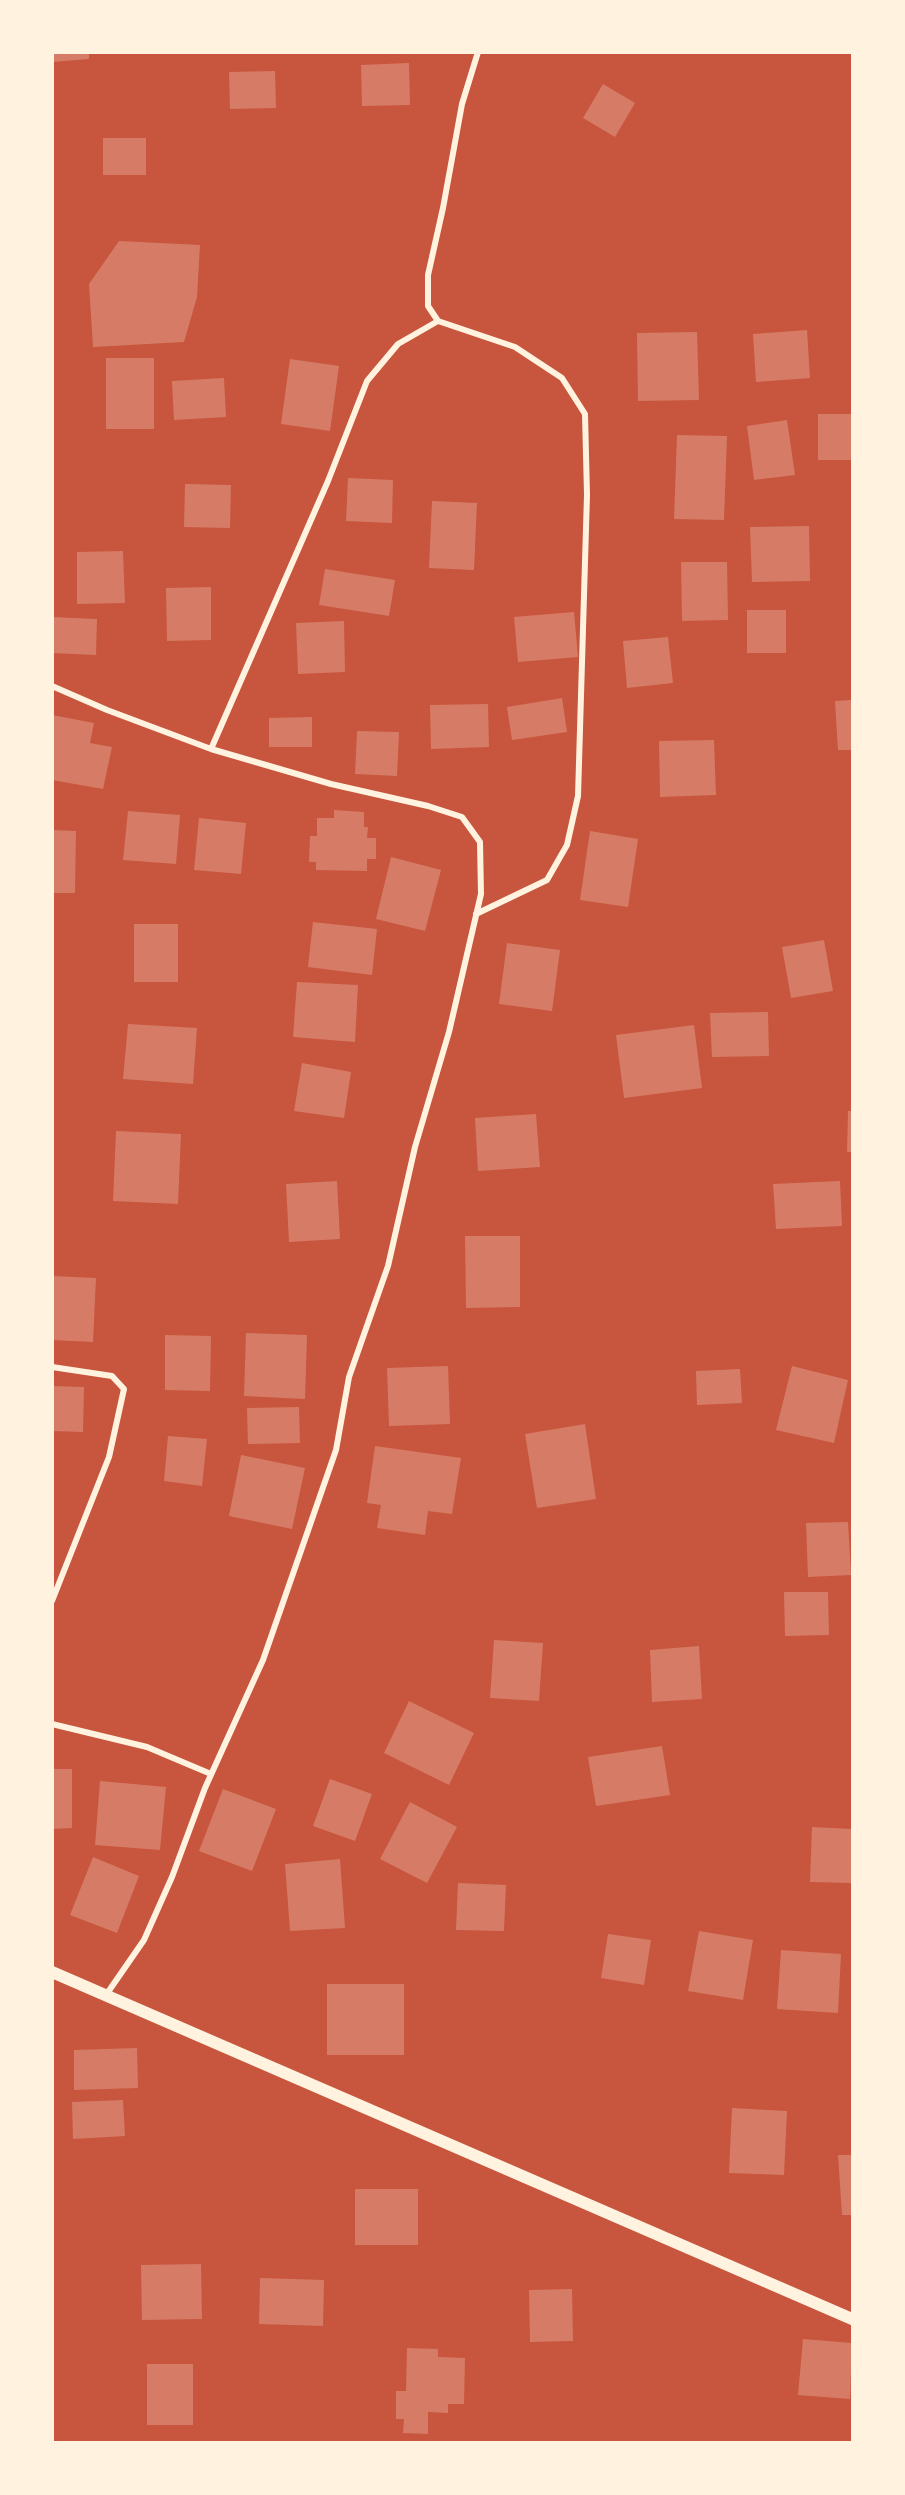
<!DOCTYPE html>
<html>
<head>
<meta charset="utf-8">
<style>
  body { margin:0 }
  #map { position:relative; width:905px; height:2495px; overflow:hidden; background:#c8553d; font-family:Inter,sans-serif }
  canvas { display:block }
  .frame { position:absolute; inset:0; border:54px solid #fff3e0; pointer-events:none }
</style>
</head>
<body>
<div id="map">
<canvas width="905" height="2495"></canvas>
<div class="frame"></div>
</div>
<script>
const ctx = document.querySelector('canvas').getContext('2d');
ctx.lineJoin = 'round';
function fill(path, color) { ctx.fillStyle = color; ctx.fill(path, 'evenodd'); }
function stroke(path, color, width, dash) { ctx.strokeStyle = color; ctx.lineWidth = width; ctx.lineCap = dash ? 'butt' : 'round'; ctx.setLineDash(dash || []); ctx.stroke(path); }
const building = new Path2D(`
  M52 52H89V59L52 62Z
  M409 63 410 105 362 106 361 65Z
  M275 71 276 108 230 109 229 72Z
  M603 84 635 103 615 137 583 118Z
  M103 138H146V175H103Z
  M119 241 200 245 197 297 184 342 93 347 89 284Z
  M807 330 810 378 756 382 753 334Z
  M697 332 699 400 638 401 637 333Z
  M106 358H154V429H106Z
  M290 359 339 366 330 431 281 424Z
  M224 378 226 417 174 420 172 381Z
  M818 414H852V460H818Z
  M787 420 795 475 754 480 747 426Z
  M677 435 727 436 724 520 674 519Z
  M348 478 393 480 392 523 346 521Z
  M185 484 231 485 230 528 184 527Z
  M432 501 477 503 474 570 429 568Z
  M809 526 810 581 752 582 750 527Z
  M123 551 125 603 77 604V552Z
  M681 562H727L728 620 682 621Z
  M325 569 395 580 389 616 319 605Z
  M211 587V640L167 641 166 588Z
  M747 610H786V653H747Z
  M574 612 578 657 518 662 514 617Z
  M52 617 97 619 96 655 52 653Z
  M344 621 345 672 298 674 296 623Z
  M668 637 673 683 627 688 623 641Z
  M562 698 567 732 512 740 507 707Z
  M852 700V750H838L835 701Z
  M488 704 489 747 431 749 430 705Z
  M52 715 94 723 90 743 112 747 103 789 52 780Z
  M312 717V747H269V718Z
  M357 731 399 732 397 776 355 774Z
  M714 740 716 795 660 797 659 741Z
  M334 810 364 812V827H368L367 838H376V859H367V871L316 870V862H309L310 836H317V818H334Z
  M128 811 180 815 176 864 123 860Z
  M199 818 246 823 241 874 194 870Z
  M52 830 76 831 75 893H52Z
  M590 831 638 839 628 907 580 900Z
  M391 857 441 870 425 931 376 919Z
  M313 922 377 929 372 975 308 967Z
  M134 924H178V982H134Z
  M824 940 833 991 791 998 782 947Z
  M507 943 560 950 552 1011 499 1004Z
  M297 982 358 985 355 1042 293 1037Z
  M768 1012 769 1056 712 1057 710 1013Z
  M128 1024 197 1028 193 1084 123 1079Z
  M694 1025 702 1088 624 1098 616 1035Z
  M302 1063 351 1072 344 1118 294 1111Z
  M848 1111H852V1152H847Z
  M536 1114 540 1167 478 1171 475 1118Z
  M116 1131 181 1134 178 1204 113 1201Z
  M337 1181 340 1239 289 1242 286 1184Z
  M840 1181 842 1226 776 1229 773 1184Z
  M465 1236H520V1307L466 1308Z
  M52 1276 96 1278 93 1342 52 1340Z
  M246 1333 307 1335 305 1399 244 1396Z
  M165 1335 211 1336 210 1391 165 1390Z
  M448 1366 450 1424 389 1426 387 1368Z
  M792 1366 848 1380 834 1443 776 1430Z
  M740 1369 742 1403 697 1405 696 1371Z
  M52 1386 84 1387 83 1432 52 1431Z
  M299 1407 300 1443 248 1444 247 1408Z
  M585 1424 596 1499 537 1508 525 1434Z
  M168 1436 207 1439 202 1486 164 1481Z
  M375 1446 461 1458 452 1514 428 1511 425 1535 377 1528 381 1505 367 1503Z
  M241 1455 305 1468 292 1529 229 1516Z
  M848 1522 851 1575 808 1577 806 1523Z
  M784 1592H828L829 1635 785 1636Z
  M494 1640 543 1643 539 1701 490 1698Z
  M699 1646 702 1699 652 1702 650 1650Z
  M409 1701 474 1733 449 1785 384 1753Z
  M662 1746 670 1795 596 1806 588 1757Z
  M52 1769H72V1828L52 1829Z
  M330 1779 372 1794 355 1841 313 1826Z
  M100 1781 166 1787 160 1850 95 1845Z
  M223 1789 276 1809 252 1871 199 1851Z
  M410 1802 457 1827 427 1883 380 1859Z
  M812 1827 852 1829V1883L810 1882Z
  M93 1857 139 1876 117 1933 70 1915Z
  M340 1859 345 1928 290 1931 285 1864Z
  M458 1883 506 1885 504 1931 456 1930Z
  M699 1931 753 1940 743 2000 688 1991Z
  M608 1934 651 1940 644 1985 601 1978Z
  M781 1950 841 1954 838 2013 777 2009Z
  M327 1984H404V2055H327Z
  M137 2048 138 2088 74 2090V2050Z
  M123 2100 125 2136 73 2139 72 2102Z
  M732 2108 787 2111 784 2175 729 2173Z
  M838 2155H852V2215H842Z
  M355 2189H418V2245H355Z
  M201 2264 202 2319 142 2320 141 2265Z
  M260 2278 324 2280 323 2326 259 2324Z
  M572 2289 573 2341 530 2342 529 2290Z
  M803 2339 852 2343 850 2399 798 2395Z
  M407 2348 438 2349V2357L465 2358 464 2404H448V2413L428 2412V2434L403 2433 404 2419H396V2391H406Z
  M147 2364H193V2425H147Z`);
const minor = new Path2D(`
  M438 321 515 347 562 378 585 414 587 495 578 796 567 845 547 880 476 914
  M52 686 107 710 211 749 331 784 428 806 462 817 480 842 481 894 449 1032 415 1147 388 1266 349 1377 336 1450 263 1660 205 1788 172 1877 144 1940 106 1995
  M211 749 328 481 367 381 398 344 438 321 428 306V275L443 208 462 104 478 52
  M52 1367 112 1376 124 1389 109 1457 52 1601
  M52 1724 147 1747 211 1774`);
const secondary = new Path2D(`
  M52 1972 852 2319`);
fill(building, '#d67c66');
stroke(minor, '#fff3e0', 6);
stroke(secondary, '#fff3e0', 12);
</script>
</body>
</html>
